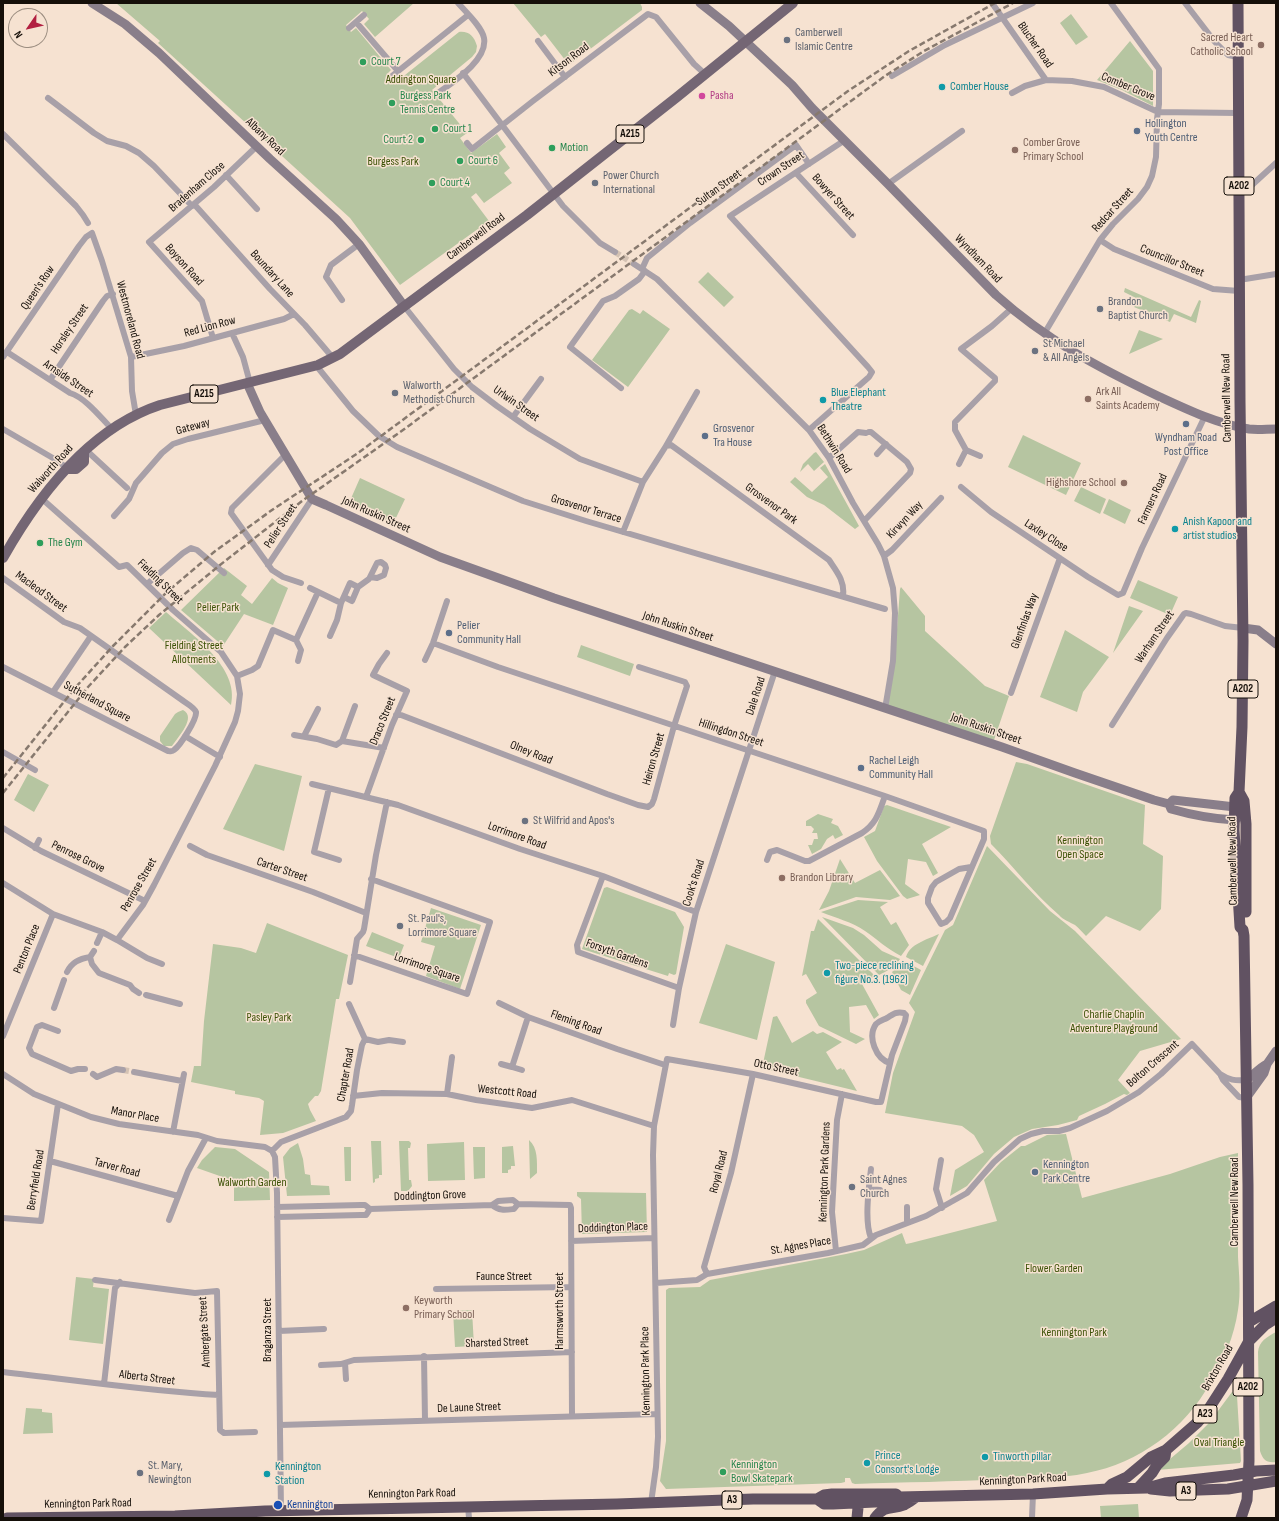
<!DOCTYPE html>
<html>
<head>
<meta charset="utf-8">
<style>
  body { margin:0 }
  #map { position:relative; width:1279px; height:1521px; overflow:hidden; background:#f6e2d1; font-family:"Sofia Sans Condensed",sans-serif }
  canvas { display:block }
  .frame { position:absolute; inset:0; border:4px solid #150f09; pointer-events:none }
  .north { position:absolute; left:8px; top:8px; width:40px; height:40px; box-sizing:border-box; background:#f6e2d1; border:1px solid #9c8e81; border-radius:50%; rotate:236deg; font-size:11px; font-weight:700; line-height:16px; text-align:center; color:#150f09 }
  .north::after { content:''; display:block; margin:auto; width:14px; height:18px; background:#b21f40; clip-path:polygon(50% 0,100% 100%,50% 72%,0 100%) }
</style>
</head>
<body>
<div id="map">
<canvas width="1279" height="1521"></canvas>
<div class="frame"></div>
<div class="north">N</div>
</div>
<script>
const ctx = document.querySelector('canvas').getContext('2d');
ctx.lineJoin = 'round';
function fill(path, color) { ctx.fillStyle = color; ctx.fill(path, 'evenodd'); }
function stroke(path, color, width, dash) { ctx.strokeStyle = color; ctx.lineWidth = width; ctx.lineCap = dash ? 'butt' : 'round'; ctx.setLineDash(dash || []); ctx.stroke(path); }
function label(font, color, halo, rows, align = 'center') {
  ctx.font = font + ' "Sofia Sans Condensed",sans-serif'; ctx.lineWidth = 3; ctx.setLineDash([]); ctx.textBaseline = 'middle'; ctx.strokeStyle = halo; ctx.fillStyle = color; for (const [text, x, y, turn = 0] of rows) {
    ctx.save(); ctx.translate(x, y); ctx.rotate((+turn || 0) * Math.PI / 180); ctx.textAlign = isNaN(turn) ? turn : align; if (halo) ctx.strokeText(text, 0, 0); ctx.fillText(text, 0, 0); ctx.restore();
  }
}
const green = new Path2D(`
  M116 3H414L375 37 364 24 369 19 362 11 346 25 351 32 356 28 391 70 387 74 395 83 459 32C469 31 474 36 477 46L476 52 472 57 432 90 467 133 460 138 471 153 497 134 506 147 499 153 510 168 504 173 512 183 484 203 476 193 471 197 489 221 400 285 350 218 158 43 160 41Z
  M513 3H640L642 7V10L569 65 545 34 541 37Z
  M1071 14 1088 37 1076 45 1060 23Z
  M1130 41 1153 71V106L1122 90 1097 80Z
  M708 272 734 297 724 307 698 282Z
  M1125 288 1191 317 1199 300 1201 301 1196 323 1174 314 1170 322 1134 307 1138 299 1124 292Z
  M632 309 640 314 643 310 670 329 628 387 592 360 629 310Z
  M1139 330 1163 339 1129 354Z
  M1023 435 1081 463 1066 495 1008 467Z
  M816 452 824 462 814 471 808 464 800 472 803 464 814 453Z
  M825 464 859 526 855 529 824 505 807 497 790 482 795 477 812 492 828 477 820 468Z
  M360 478 405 499 393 524 349 503Z
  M1081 487 1106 499 1100 514 1074 501Z
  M1109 499 1131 510 1125 524 1103 513Z
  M224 568 247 586 241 595 252 604 272 578 278 583 288 588 273 625 244 614 223 646 181 610Z
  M1138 580 1178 597 1170 615 1130 598Z
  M901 587 925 616V631L985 686 1009 696 994 740 888 707 897 629 900 589Z
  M1129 606 1143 611 1113 653Z
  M166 612C191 634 240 667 231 705L149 628Z
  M1065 630 1109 657 1083 692 1077 712 1040 697Z
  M581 645 634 664 630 676 577 657Z
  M183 710C197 717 178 737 172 746H164L160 741V736L175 714 178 712Z
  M1016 762 1027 764 1145 805 1143 844 1163 856 1161 909 1140 931 1106 916 1086 936C1082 932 1079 928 1075 925 1070 922 1063 920 1059 915 1034 894 1014 867 991 844L990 836Z
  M255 764 302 776 284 851 223 829Z
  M28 774 49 785 34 812 14 800Z
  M887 805 951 827 922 844 938 873 933 876 926 862 908 859 905 884 920 895 907 899 903 896 877 861 864 837 875 831 883 809 884 806Z
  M818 814 833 819 831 823 838 826 843 835 835 839 833 835 827 839 821 849 812 854 808 845H812L814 839H818L817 833H812L814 829 811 826H806V821Z
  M987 846 1050 911 1075 931 1181 1039 1140 1051 1118 1080 1130 1093 1127 1095 1124 1094 1105 1104 1079 1116 1077 1120 1058 1125 1032 1129 1014 1137 994 1154 967 1186 950 1196 955 1170 984 1152 974 1135 962 1126 885 1113 893 1073 915 1012 909 1003 945 930 953 925Z
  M840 859 855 883 880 870 900 896 890 900 856 897 819 910 829 891Z
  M607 887 675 912 684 927 676 974 674 975 669 973 668 976 582 949 604 888Z
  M858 900 888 902 880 907 891 925 896 922 909 945 901 956C886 948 878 940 865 931 852 922 836 918 821 912Z
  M431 908 481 925 460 989 426 976 435 946 421 942Z
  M822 917 853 928 864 935 882 951 900 959C895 967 887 971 879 975Z
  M818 919 875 976 862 984 879 1015 874 1019 866 1005 849 1007 850 1032 865 1039 856 1044 819 1026 806 1003V1000L817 993 806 974 802 976 811 931H814Z
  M267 923 348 955 339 999H336L321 1091 318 1096H315L308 1104 310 1110 316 1121 283 1133 260 1135 264 1101 259 1098 235 1094V1091L191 1082 194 1066H201L204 1021 213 944 241 948 256 953Z
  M372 932 404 945 399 958 366 946Z
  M939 934 923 966 906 957C910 944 926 940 939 934Z
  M726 944 775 962 757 1040 699 1023Z
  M904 961 921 970 910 995 901 990 892 972Z
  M777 1016 792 1043 813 1031 817 1034 823 1032 842 1042 826 1052 837 1070 841 1068 842 1070 844 1069 857 1091 762 1068 773 1017Z
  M1066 1134 1082 1198 1170 1174 1220 1157 1238 1153C1237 1188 1238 1222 1238 1257 1239 1274 1241 1293 1238 1310 1234 1337 1224 1360 1210 1383 1185 1429 1139 1463 1087 1473 1060 1479 1030 1478 1003 1479 953 1482 904 1482 855 1484L852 1483 850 1478H845V1482L841 1483 666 1489 660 1481 666 1441V1290L669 1288 700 1287 710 1280 846 1254 864 1250 902 1233 906 1244 911 1243 997 1221 984 1180 1001 1162 1021 1146H1025L1047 1135Z
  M529 1140C538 1148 537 1161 537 1173L530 1179Z
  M371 1141H381L382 1175H379V1178L375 1179V1182L373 1183Z
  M399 1141H409L411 1143 410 1148H408L409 1180H411L412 1186 408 1191H401Z
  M464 1142 465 1180 428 1181 427 1144Z
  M298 1143 303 1159 305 1174 310 1175 311 1185 329 1186 330 1195 287 1196 283 1157 290 1148Z
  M513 1146 515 1166H511V1169L508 1170V1173H502V1147Z
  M215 1147 235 1149 269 1172 270 1200 234 1201V1181L197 1168 202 1160Z
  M344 1147H351V1181H345Z
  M473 1147H485V1178L474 1179Z
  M577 1192 646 1193 647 1232 582 1234 581 1199 577 1196Z
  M76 1277 94 1279 93 1287 109 1289 103 1344 69 1340Z
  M472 1310 474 1346 455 1347 453 1311Z
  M1276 1332V1462C1266 1463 1263 1460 1260 1451L1258 1352C1259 1341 1267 1337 1276 1332Z
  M1232 1392 1237 1396 1241 1461 1240 1463 1157 1470 1189 1443 1209 1423Z
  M26 1408 42 1409V1412L52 1413 53 1433 23 1434Z
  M1138 1504 1139 1518H1101L1100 1506Z`);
const streetTunnel = new Path2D(`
  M615 252 634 264
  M123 1070 134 1072`);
const street = new Path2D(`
  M992 3 1046 80
  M1185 3 1215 42 1228 55 1238 57
  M356 22 398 71
  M349 28 364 15
  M538 41 565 77
  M463 73 563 206 600 243 615 252
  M392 76 468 15
  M892 76 945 45 1033 3
  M438 93C453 82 488 60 484 38 482 27 465 11 458 3
  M1012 93 1025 86 1046 80 1072 81 1104 87 1158 112 1238 113
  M48 98 94 133 107 141 126 146 139 153 154 166 192 206
  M3 134 76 206 83 215 88 223
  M467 143 472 149 533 101 648 14 656 17 694 64 705 74
  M796 173 853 235
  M226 175 257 209
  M888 184 962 131
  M1239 187 1252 185 1276 163
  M194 204 270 289 305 325 333 358
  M1100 240 1114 249 1213 289 1239 291
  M634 264 657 279 809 430 829 458 853 503 878 544 884 556 893 588 895 613 893 661 885 709
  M642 269 647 258 690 223 796 145 809 164
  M1239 280 1276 274
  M342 300 326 277 331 265 359 244
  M404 306 454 369 472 387 497 406 530 429 580 459 643 482
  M232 333 243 357 250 383
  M1044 334 1100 240 1113 224 1138 199 1147 187 1152 176 1156 157 1157 119 1159 104V69L1111 3
  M213 338 202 301 149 242 214 187 257 146
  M7 352 70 393C86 398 101 418 112 429
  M3 357 79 246 86 237 92 233 102 261 131 357 132 391 136 415
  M131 357 184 346 284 319 294 314
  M318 365 319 369 353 411 379 436 397 447 523 501 586 521 885 609
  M50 380 103 301 107 296 113 294
  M621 388 570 347 603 301 615 296 639 279 645 271
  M513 417 541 379
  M3 429 58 461 68 469
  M809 430 869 377 872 372 868 367 730 216 845 140
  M666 446 697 392
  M86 450 127 488
  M877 454 886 444
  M285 455 232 508 231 513 272 570 283 577 301 583
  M980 456 966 450 955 430V422L995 381V378L961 349 992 326 1011 309
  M829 458 858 432 866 433
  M959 464 966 450
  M961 487 991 512 1088 577 1118 595 1123 593 1142 548 1205 416
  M114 516 129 499 136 483 162 453 173 444 188 439 265 420
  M864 521 910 473 911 469 907 462 871 432H869
  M623 532 643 482 666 446 671 445 829 560C837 572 845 581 843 596
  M884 556 892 550 941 498
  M268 565 312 499
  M3 578 64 622 80 628 182 700C186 703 194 707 196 712 197 719 180 746 174 750 172 752 171 751 168 751L3 667
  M147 584 183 553 191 548 197 550 224 573
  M310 588 341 603 350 583 358 587 369 579 377 563 381 562 385 565 386 568 384 575 377 578 370 577
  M344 597 352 601 358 587
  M330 636 337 620 341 603
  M296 640 301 650 298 661
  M433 643 498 667 885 796 984 831V839L950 918 946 922 941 924 928 903V898L932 887 936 882 959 869 971 867
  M425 660 433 643 447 601
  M237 676 252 670 258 666 273 630 296 640 318 592
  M53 692 91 636
  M1011 693 1060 558
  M396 715H401L607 794 638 805 648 807 652 804 654 799 674 726 687 686 685 682 639 667
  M1112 725 1167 638 1184 614 1186 613 1191 614 1225 626 1243 628
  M294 735 317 739 336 745 342 741 355 706
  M185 736 220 757
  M304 736 318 709
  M342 741 384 748
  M3 752 35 770
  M312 784 398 805 520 849 603 876 696 912
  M329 788 314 852 339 860
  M366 797 392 725 407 691 373 675 379 664 387 653
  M3 828 41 851 145 901
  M190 846 207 855 313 892 366 913
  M35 848 39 840
  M767 860 770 852 777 850 805 861H809L862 833C877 823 879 812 885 796
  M603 876 577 945 578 952 679 988
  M3 883 53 914 102 932 117 940 143 905 154 885 215 766 235 722 238 711 240 694 237 676 221 652 173 610 127 565 119 567 41 498
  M117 940 147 958 162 964
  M97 943 102 932
  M354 955 467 994 490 922 371 879
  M90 957 92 964 99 973 130 985 133 989 139 993
  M67 972C72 962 79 959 90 957L94 951
  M350 982 357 939 363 932 364 929 376 855 387 802
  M146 995 180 1004
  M499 1003 528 1017
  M54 1008 64 980
  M673 1025 679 988 696 912 775 671
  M58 1031 42 1025 37 1027 29 1048 32 1054 71 1071 78 1069H85
  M3 1036 53 914
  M365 1039 378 1042 389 1040 403 1042
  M501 1064 512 1067 528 1017 617 1049 665 1065
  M512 1067 522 1070
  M134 1072 182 1081
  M3 1074 34 1094 91 1117 119 1124 198 1135 217 1141 265 1147 272 1151 275 1157 277 1193 281 1511
  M93 1074 97 1077 116 1069 123 1070
  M1221 1076 1223 1080 1239 1097 1246 1098
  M447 1094 452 1057
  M353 1096 382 1093 447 1094 476 1100 532 1108 572 1100 654 1126
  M173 1132 184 1074
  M272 1151 281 1142 346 1117 351 1111 352 1105 357 1070 362 1045 365 1039 349 1004
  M941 1160 936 1189 942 1208
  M50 1161 178 1196
  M869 1189 880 1190
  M492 1205C499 1211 505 1210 514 1209L518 1204
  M277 1207 361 1205H365L370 1209 492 1205 498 1201 513 1200 518 1204 570 1205 571 1208 572 1416
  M907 1207V1223
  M277 1217 361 1215H366L370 1209
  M3 1218 41 1221 58 1104
  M169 1220 188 1171 206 1138
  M871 1238C864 1221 869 1187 871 1169
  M571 1241 654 1238
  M836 1251 832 1212 837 1120 842 1094
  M707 1274 704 1267 731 1173 753 1074
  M95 1280 179 1291 195 1293 217 1291 220 1430 224 1433 255 1432
  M656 1283 697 1280 707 1274 828 1253 863 1245 876 1235 926 1216 967 1193 994 1162 1020 1139 1031 1134 1043 1131H1059L1070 1128 1107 1111 1139 1092 1161 1074 1192 1044 1220 1074C1229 1080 1235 1081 1246 1080
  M436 1289 571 1287
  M279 1331 324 1329
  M424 1356 425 1420
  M345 1363 346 1379
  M321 1365 341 1364 354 1360 572 1352
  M3 1372C75 1380 147 1391 219 1395
  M104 1384 115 1288 120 1282
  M280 1425 657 1414
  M651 1503 656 1467 658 1437 653 1155 654 1126 667 1059 753 1074 876 1102H881L882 1098 892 1055 905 1021 906 1015 904 1013C897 1011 893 1014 887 1018 883 1020 879 1021 876 1024 867 1037 876 1059 890 1063
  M468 1506 469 1518
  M1032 1518 1033 1494`);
const secondary = new Path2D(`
  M92 3 125 24 159 53 270 159 336 219 359 244 404 306
  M700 3 729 26 792 85 812 108 888 184 996 295C1046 340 1099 368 1160 397 1188 410 1218 424 1249 429 1257 430 1267 429 1276 429
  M247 383 260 412 312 499 326 505 440 557 554 598 1002 747 1075 773 1154 800 1169 804 1171 809C1192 815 1213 819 1235 820L1239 817
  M1243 628 1258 630 1276 644
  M1169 804 1173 800 1235 807
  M1246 1080C1254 1075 1259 1068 1267 1064
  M1246 1098 1264 1073 1267 1064 1276 1051`);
const primary = new Path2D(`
  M68 469H76L84 462V452
  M3 558C38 496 90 428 160 405L318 365 340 354 527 215 677 97 793 3`);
const highway = new Path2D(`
  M1238 3 1240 401 1243 641 1242 727 1239 792 1235 798 1234 830 1240 927 1243 930 1244 936 1248 1185 1249 1461 1247 1500 1241 1518
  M1239 792 1244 801 1246 824V912
  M1249 1322 1276 1306
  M1138 1488 1152 1473 1157 1465 1165 1457 1166 1450
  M1107 1489 1112 1484 1127 1477 1151 1457 1166 1450 1198 1422 1208 1410 1228 1379 1249 1341 1265 1325 1276 1318
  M1151 1489 1170 1491 1228 1489 1276 1481
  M817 1499 824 1495 832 1494H896L899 1497 1033 1494 1107 1489 1147 1488 1165 1483 1234 1475 1256 1471 1276 1470
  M7 1518 175 1516 265 1511 617 1504 753 1499H817L824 1504H833L896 1501 899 1497
  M857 1518 859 1497
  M875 1518C885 1504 892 1510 904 1505 908 1503 912 1500 915 1498`);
const rail = new Path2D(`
  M3 778 75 688 113 646 167 592 214 552 272 510 358 453 848 91 909 51 995 3
  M3 793 88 687 125 647 159 615 220 565 302 501 403 430 885 76 924 51 1013 3`);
const markers = [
  [787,40,4,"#6b7280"],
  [1261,45,4,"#8d6e63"],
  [363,62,4,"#2e9e5b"],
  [942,87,4,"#0f9aa8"],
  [702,96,4,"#d1479c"],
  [392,103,4,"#2e9e5b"],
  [435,129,4,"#2e9e5b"],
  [1137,131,4,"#5c6f8a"],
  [421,140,4,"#2e9e5b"],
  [552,148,4,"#2e9e5b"],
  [1015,150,4,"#8d6e63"],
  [460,161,4,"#2e9e5b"],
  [432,183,4,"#2e9e5b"],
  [595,183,4,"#6b7280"],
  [1100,309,4,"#6b7280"],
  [1035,351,4,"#6b7280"],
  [395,393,4,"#6b7280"],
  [1088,399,4,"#8d6e63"],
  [823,400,4,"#0f9aa8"],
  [1186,424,4,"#5c6f8a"],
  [705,436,4,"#5c6f8a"],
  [1124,483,4,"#8d6e63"],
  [1175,529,4,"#0f9aa8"],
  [40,543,4,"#2e9e5b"],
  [449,633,4,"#5c6f8a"],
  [861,768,4,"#5c6f8a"],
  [525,821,4,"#6b7280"],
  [782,878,4,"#8d6e63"],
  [400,926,4,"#6b7280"],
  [827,973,4,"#0f9aa8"],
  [1035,1172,4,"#5c6f8a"],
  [852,1187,4,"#6b7280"],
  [406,1308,4,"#8d6e63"],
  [985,1457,4,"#0f9aa8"],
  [867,1463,4,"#0f9aa8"],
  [723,1472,4,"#2e9e5b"],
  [140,1473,4,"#6b7280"],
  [267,1474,4,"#0f9aa8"],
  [278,1505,5,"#1a4fb4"]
];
const shields = [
  [630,134,28],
  [1239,186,30],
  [204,394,28],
  [1243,689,30],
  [1248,1387,30],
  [1205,1414,24],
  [1186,1491,20],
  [732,1500,20]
];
const shieldNames = [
  ["A215",630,134],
  ["A202",1239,186],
  ["A215",204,394],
  ["A202",1243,689],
  ["A202",1248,1387],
  ["A23",1205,1414],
  ["A3",1186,1491],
  ["A3",732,1500]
];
const worshipNames = [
  ["Camberwell",795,33],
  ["Islamic Centre",795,47],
  ["Power Church",603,176],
  ["International",603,190],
  ["Brandon",1108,302],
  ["Baptist Church",1108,316],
  ["St Michael",1043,344],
  ["& All Angels",1043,358],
  ["Walworth",403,386],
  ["Methodist Church",403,400],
  ["St Wilfrid and Apos's",533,821],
  ["St. Paul's,",408,919],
  ["Lorrimore Square",408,933],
  ["Saint Agnes",860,1180],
  ["Church",860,1194],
  ["St. Mary,",148,1466],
  ["Newington",148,1480]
];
const educationNames = [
  ["Sacred Heart",1253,38,"right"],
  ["Catholic School",1253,52,"right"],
  ["Comber Grove",1023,143],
  ["Primary School",1023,157],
  ["Ark All",1096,392],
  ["Saints Academy",1096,406],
  ["Highshore School",1116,483,"right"],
  ["Brandon Library",790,878],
  ["Keyworth",414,1301],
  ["Primary School",414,1315]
];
const streetNames = [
  ["Blucher Road",1035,45,55],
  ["Kitson Road",569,60,-37],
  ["Comber Grove",1128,87,22],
  ["Albany Road",265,137,43],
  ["Crown Street",781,169,-34],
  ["Bradenham Close",197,187,-41],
  ["Sultan Street",719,188,-36],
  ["Bowyer Street",833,197,48],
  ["Redcar Street",1113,210,-48],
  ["Camberwell Road",476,237,-37],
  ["Wyndham Road",978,259,46],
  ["Councillor Street",1172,261,22],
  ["Boyson Road",184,265,48],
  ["Boundary Lane",272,274,48],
  ["Queen's Row",38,288,-56],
  ["Westmoreland Road",130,320,75],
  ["Red Lion Row",210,327,-15],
  ["Horsley Street",70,329,-56],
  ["Arnside Street",68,379,34],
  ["Camberwell New Road",1227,398,-91],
  ["Urlwin Street",516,404,35],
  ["Gateway",193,427,-15],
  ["Bethwin Road",834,449,58],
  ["Walworth Road",51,469,-48],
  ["Farmers Road",1153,499,-65],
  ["Grosvenor Park",771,504,36],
  ["Grosvenor Terrace",586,509,17],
  ["John Ruskin Street",376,515,24],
  ["Kirwyn Way",905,520,-47],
  ["Pelier Street",281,526,-57],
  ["Laxley Close",1046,536,33],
  ["Fielding Street",160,582,44],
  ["Macleod Street",41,592,36],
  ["Glenfinlas Way",1025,621,-70],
  ["John Ruskin Street",678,627,18],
  ["Warham Street",1155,637,-56],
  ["Dale Road",756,696,-72],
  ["Sutherland Square",97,702,28],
  ["Draco Street",383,721,-68],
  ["John Ruskin Street",986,729,19],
  ["Hillingdon Street",731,733,18],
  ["Olney Road",531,753,22],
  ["Heiron Street",654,759,-74],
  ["Lorrimore Road",517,836,20],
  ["Penrose Grove",78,857,26],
  ["Camberwell New Road",1233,861,-91],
  ["Carter Street",282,870,19],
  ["Cook's Road",694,883,-72],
  ["Penrose Street",139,885,-60],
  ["Penton Place",27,949,-68],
  ["Forsyth Gardens",617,954,20],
  ["Lorrimore Square",427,968,19],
  ["Fleming Road",576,1023,20],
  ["Bolton Crescent",1153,1064,-41],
  ["Otto Street",776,1068,12],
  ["Chapter Road",346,1075,-80],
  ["Westcott Road",507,1092,6],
  ["Manor Place",135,1115,10],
  ["Tarver Road",117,1168,15],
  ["Royal Road",719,1172,-76],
  ["Kennington Park Gardens",825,1172,-88],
  ["Berryfield Road",36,1180,-81],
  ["Doddington Grove",430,1196,-2],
  ["Camberwell New Road",1235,1202,-90],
  ["Doddington Place",613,1228,-2],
  ["St. Agnes Place",801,1246,-10],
  ["Faunce Street",504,1277],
  ["Harmsworth Street",560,1311,-90],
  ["Braganza Street",268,1330,-90],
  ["Ambergate Street",205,1332,-93],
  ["Sharsted Street",497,1343,-2],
  ["Brixton Road",1218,1368,-60],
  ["Kennington Park Place",646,1371,-91],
  ["Alberta Street",147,1378,7],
  ["De Laune Street",469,1408,-2],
  ["Kennington Park Road",1023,1480,-3],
  ["Kennington Park Road",412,1494,-1],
  ["Kennington Park Road",88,1504,-1]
];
const leisureNames = [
  ["Court 7",371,62],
  ["Burgess Park",400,96],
  ["Tennis Centre",400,110],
  ["Court 1",443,129],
  ["Court 2",413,140,"right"],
  ["Motion",560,148],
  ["Court 6",468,161],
  ["Court 4",440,183],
  ["The Gym",48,543],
  ["Kennington",731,1465],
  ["Bowl Skatepark",731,1479]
];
const parkNames = [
  ["Addington Square",421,80],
  ["Burgess Park",393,162],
  ["Pelier Park",218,608],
  ["Fielding Street",194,646],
  ["Allotments",194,660],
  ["Kennington",1080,841],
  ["Open Space",1080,855],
  ["Charlie Chaplin",1114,1015],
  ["Adventure Playground",1114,1029],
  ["Pasley Park",269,1018],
  ["Walworth Garden",252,1183],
  ["Flower Garden",1054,1269],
  ["Kennington Park",1074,1333],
  ["Oval Triangle",1219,1443]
];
const cultureNames = [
  ["Comber House",950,87],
  ["Blue Elephant",831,393],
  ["Theatre",831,407],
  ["Anish Kapoor and",1183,522],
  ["artist studios",1183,536],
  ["Two-piece reclining",835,966],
  ["figure No.3. (1962)",835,980],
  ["Prince",875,1456],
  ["Consort's Lodge",875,1470],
  ["Tinworth pillar",993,1457],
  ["Kennington",275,1467],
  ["Station",275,1481]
];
const hotelNames = [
  ["Pasha",710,96]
];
const serviceNames = [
  ["Hollington",1145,124],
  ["Youth Centre",1145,138],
  ["Grosvenor",713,429],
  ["Tra House",713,443],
  ["Wyndham Road",1186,438,"center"],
  ["Post Office",1186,452,"center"],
  ["Pelier",457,626],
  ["Community Hall",457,640],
  ["Rachel Leigh",869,761],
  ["Community Hall",869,775],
  ["Kennington",1043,1165],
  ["Park Centre",1043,1179]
];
const transitNames = [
  ["Kennington",287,1505]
];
fill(green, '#b6c5a1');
stroke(streetTunnel, '#d4c2b3', 6, [6, 3]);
stroke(street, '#a8a0a8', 6);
stroke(secondary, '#897e8a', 9);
stroke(primary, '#746674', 10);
stroke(highway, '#615262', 11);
stroke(rail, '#87796e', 2.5, [6, 3]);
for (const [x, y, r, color] of markers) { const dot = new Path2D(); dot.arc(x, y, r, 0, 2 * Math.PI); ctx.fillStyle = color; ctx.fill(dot); stroke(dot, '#f6e2d1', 1.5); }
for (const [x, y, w] of shields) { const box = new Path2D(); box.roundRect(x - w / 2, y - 9, w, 18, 3); ctx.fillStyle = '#f6e2d1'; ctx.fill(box); stroke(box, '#150f09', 1); }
label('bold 11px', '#150f09', null, shieldNames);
label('12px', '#5b616d', '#f6e2d1', worshipNames, 'left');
label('12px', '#785e54', '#f6e2d1', educationNames, 'left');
label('12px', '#150f09', '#f6e2d1', streetNames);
label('12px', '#27864d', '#f6e2d1', leisureNames, 'left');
label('12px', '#3b5105', '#f6e2d1', parkNames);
label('12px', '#0d838f', '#f6e2d1', cultureNames, 'left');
label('12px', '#b23c85', '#f6e2d1', hotelNames, 'left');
label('12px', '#4e5e75', '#f6e2d1', serviceNames, 'left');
label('12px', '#164399', '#f6e2d1', transitNames, 'left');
</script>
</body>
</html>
